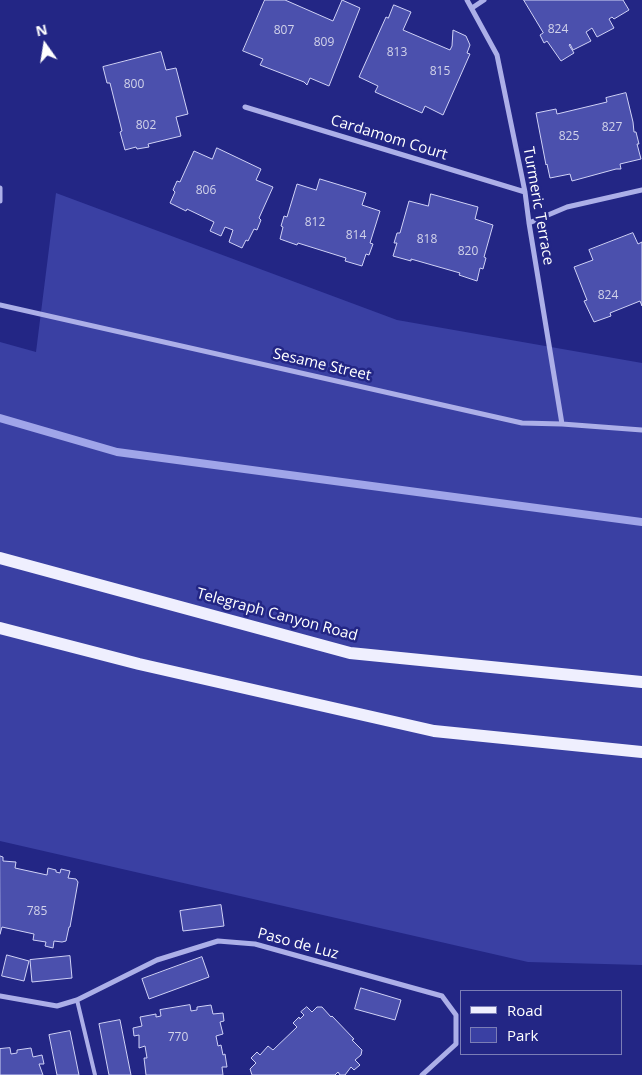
<!DOCTYPE html>
<html>
<head>
<meta charset="utf-8">
<style>
  body { margin:0 }
  #map { position:relative; width:642px; height:1075px; overflow:hidden; background:#232685; font-family:"Open Sans",sans-serif }
  canvas { display:block }
  .legend { position:absolute; left:460px; top:990px; width:162px; height:65px; box-sizing:border-box; background:#232685; border:1px solid #7b7db6; margin:0; padding:6px 9px; list-style:none; font-size:15px; color:#fff }
  .legend li { display:flex; align-items:center; gap:10px; height:25px }
  .legend b { width:25px; border:1px solid #7b7db6 }
  .north { position:absolute; left:20px; top:20px; width:50px; height:50px; -webkit-text-stroke:4px #232685; paint-order:stroke; rotate:347deg; font-size:14px; font-weight:700; line-height:20px; text-align:center; color:#fff }
  .north::after { content:''; display:block; margin:auto; width:18px; height:22px; background:#fff; clip-path:polygon(50% 0,100% 100%,50% 72%,0 100%) }
</style>
</head>
<body>
<div id="map">
<canvas width="642" height="1075"></canvas>
<ul class="legend">
<li><b style="height:6px;background:#efeffe"></b>Road</li>
<li><b style="height:14px;background:#3a40a3"></b>Park</li>
</ul>
<div class="north">N</div>
</div>
<script>
const ctx = document.querySelector('canvas').getContext('2d');
ctx.lineJoin = 'round';
function fill(path, color) { ctx.fillStyle = color; ctx.fill(path, 'evenodd'); }
function stroke(path, color, width, dash) { ctx.strokeStyle = color; ctx.lineWidth = width; ctx.lineCap = dash ? 'butt' : 'round'; ctx.setLineDash(dash || []); ctx.stroke(path); }
function label(font, color, halo, rows, align = 'center') {
  ctx.font = font + ' "Open Sans",sans-serif'; ctx.lineWidth = 5; ctx.setLineDash([]); ctx.textBaseline = 'middle'; ctx.strokeStyle = halo; ctx.fillStyle = color; for (const [text, x, y, turn = 0] of rows) {
    ctx.save(); ctx.translate(x, y); ctx.rotate((+turn || 0) * Math.PI / 180); ctx.textAlign = isNaN(turn) ? turn : align; if (halo) ctx.strokeText(text, 0, 0); ctx.fillText(text, 0, 0); ctx.restore();
  }
}
const green = new Path2D(`
  M56 193 397 320 642 363V965L528 962 0 841V342L36 352Z`);
const stream = new Path2D(`
  M0 418 117 452 642 522`);
const building = new Path2D(`
  M265 0H285L333 21 342 0 360 8 329 86 310 78 307 85 304 82 260 65 263 59 243 51Z
  M524 0H623L629 10 614 19 612 17 609 19 614 28 597 37 592 28 586 32 591 41 573 50 570 44 569 45 574 53 561 61 547 41 544 43 540 35 543 33Z
  M394 5 411 12 403 30 450 50 452 46 453 30 466 36 470 45 467 53 470 54 443 115 425 106 422 113 375 92 378 86 359 77 386 17 388 18Z
  M161 52 166 70 176 68 188 114 176 117 181 136 148 144 149 147 137 149 136 147 125 150 120 132 122 131 110 83H107L103 67Z
  M626 93 633 122 634 132H636L639 144H637L641 159 620 164 621 169H616L572 181 570 174 550 178 547 164 546 165 536 113 556 109 557 114 607 102 606 98Z
  M217 148 261 169 256 180 273 187 259 218 261 220 257 230 254 229 248 241 246 240 242 248 229 242 233 230 225 227 221 236 210 231 214 222 187 209 186 211 170 203 175 192 173 190 177 181 180 182 194 151 212 159Z
  M320 179 366 193 362 205 380 211 370 243 373 244 369 255 366 254 362 266 345 261 346 258 298 243 297 245 280 239 283 227 281 226 284 216 287 217 297 184 316 190Z
  M431 194 478 207 475 219 493 225 484 257 486 258 483 269 480 268 477 281 459 275 460 273 411 259V261L393 256 397 243H394L397 233H400L409 201 428 206Z
  M633 233 638 244 642 242V306L640 301 610 313 611 316 594 322 584 301 587 300 574 267 593 260 589 250Z
  M0 856 3 857V861L16 862 15 868 47 875 48 868 56 870V872L60 873 61 869 70 871 68 878 76 879 78 882 70 927H69L66 941 62 942 54 941 53 948 45 946 46 942 33 940 34 934 2 927 0 934Z
  M221 905 224 926 183 931 180 911Z
  M7 955 29 961 24 981 2 976Z
  M70 956 72 978 32 982 30 960Z
  M202 957 209 977 149 999 142 979Z
  M361 988 401 1000 395 1020 355 1009Z
  M190 1005 191 1011 197 1010V1007L211 1005 213 1014 223 1013 224 1021 220 1022 223 1034 216 1036 218 1046 221 1045 223 1055 225 1054 227 1067H222L223 1075H146L144 1058H147L145 1046 139 1048V1035L134 1036 133 1028 142 1026 140 1017 156 1014V1017L161 1016 160 1010Z
  M307 1007 312 1012 317 1007H322L331 1017 332 1016 354 1039 352 1040 362 1050 361 1055 355 1060 360 1065 354 1070 351 1067 345 1075H340L338 1072 335 1075H252L250 1069 256 1063 251 1058 257 1052 260 1055 268 1046 273 1050 297 1027 293 1023 299 1017 300 1019 304 1015 301 1012Z
  M120 1020 131 1075H109L99 1024Z
  M70 1031 79 1075H57L49 1035Z
  M10 1048 11 1054 17 1053V1050L31 1048 33 1057 42 1055 44 1064H39L43 1075H0V1049Z`);
const lane = new Path2D(`
  M77 1000 95 1075`);
const street = new Path2D(`
  M467 0 497 55 525 192 529 223 562 424
  M472 8 484 0
  M245 107 525 192
  M0 188V201
  M529 223 567 207 642 190
  M0 305 522 423 562 424 642 430
  M0 996 57 1006 77 1000 157 960 218 941 255 944 442 996 456 1015V1044L422 1075`);
const primary = new Path2D(`
  M0 558 350 653 642 682
  M0 628 139 664 434 731 642 752`);
const numberNames = [
  ["824",558,30],
  ["807",284,31],
  ["809",324,43],
  ["813",397,53],
  ["815",440,72],
  ["800",134,85],
  ["802",146,126],
  ["827",612,128],
  ["825",569,137],
  ["806",206,191],
  ["812",315,223],
  ["814",356,236],
  ["818",427,240],
  ["820",468,252],
  ["824",608,296],
  ["785",37,912],
  ["770",178,1038]
];
const streetNames = [
  ["Cardamom Court",389,138,17],
  ["Turmeric Terrace",538,206,80],
  ["Sesame Street",322,365,13],
  ["Telegraph Canyon Road",277,615,15],
  ["Paso de Luz",298,944,15]
];
fill(green, '#3a40a3');
stroke(stream, '#a0a5e9', 8);
fill(building, '#4b50ad');
stroke(building, '#d0d2f6', 1);
stroke(lane, '#acafe8', 4);
stroke(street, '#acafe8', 5);
stroke(primary, '#efeffe', 12);
label('12px', '#d2d3ea', null, numberNames);
label('15px', '#fff', '#232685', streetNames);
</script>
</body>
</html>
